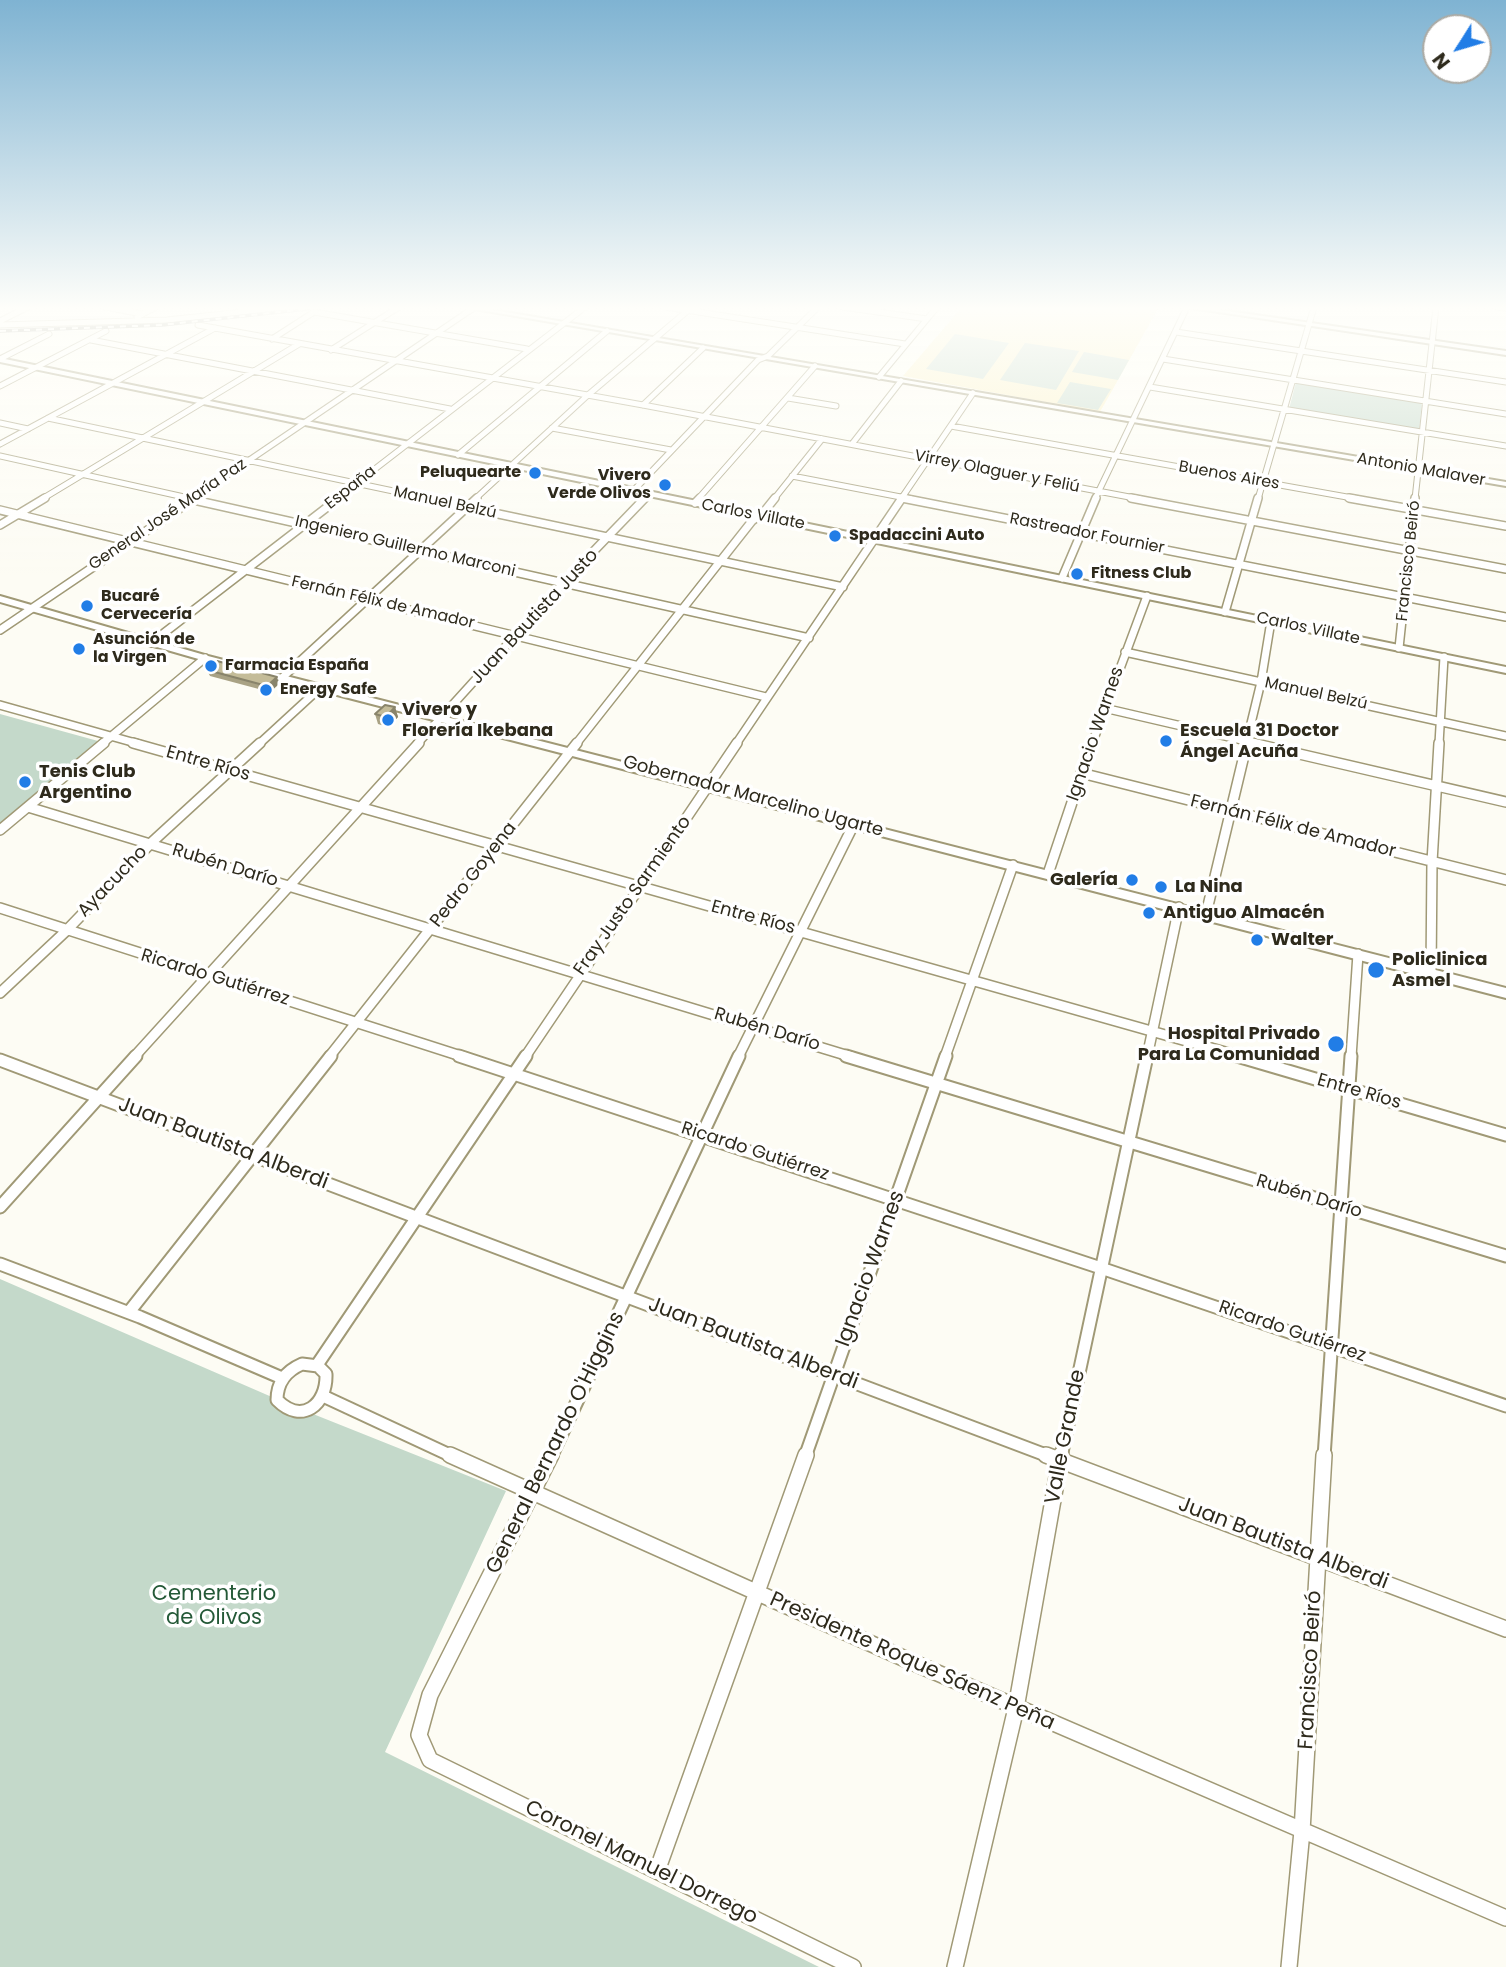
<!DOCTYPE html>
<html>
<head>
<meta charset="utf-8">
<style>
  body { margin:0 }
  #map { position:relative; width:1506px; height:1967px; overflow:hidden; background:#fdfcf4; font-family:Poppins,sans-serif }
  canvas { display:block }
  .north { position:absolute; left:1422px; top:14px; width:70px; height:70px; box-sizing:border-box; background:#fff; border:2px solid #abaaa4; border-radius:50%; rotate:233deg; font-size:19px; font-weight:700; line-height:28px; text-align:center; color:#2e2a1c }
  .north::after { content:''; display:block; margin:auto; width:24px; height:32px; background:#217de6; clip-path:polygon(50% 0,100% 100%,50% 72%,0 100%) }
</style>
</head>
<body>
<div id="map">
<canvas width="1506" height="1967"></canvas>
<div class="north">N</div>
</div>
<script>
const ctx = document.querySelector('canvas').getContext('2d');
ctx.lineJoin = 'round';
function fill(path, color) { ctx.fillStyle = color; ctx.fill(path, 'evenodd'); }
function stroke(path, color, width, dash) { ctx.strokeStyle = color; ctx.lineWidth = width; ctx.lineCap = dash ? 'butt' : 'round'; ctx.setLineDash(dash || []); ctx.stroke(path); }
function label(font, color, halo, rows, align = 'center') {
  ctx.font = font + ' Poppins,sans-serif'; ctx.lineWidth = 7; ctx.setLineDash([]); ctx.textBaseline = 'middle'; ctx.strokeStyle = halo; ctx.fillStyle = color; for (const [text, x, y, turn = 0] of rows) {
    ctx.save(); ctx.translate(x, y); ctx.rotate((+turn || 0) * Math.PI / 180); ctx.textAlign = isNaN(turn) ? turn : align; if (halo) ctx.strokeText(text, 0, 0); ctx.fillText(text, 0, 0); ctx.restore();
  }
}
const built = new Path2D(`
  M962 307H1159L1100 412 903 376Z`);
const green = new Path2D(`
  M955 334 1009 343 983 379 926 369Z
  M1025 343 1079 351 1056 390 1000 380Z
  M1084 352 1129 360 1118 380 1072 372Z
  M1070 382 1111 389 1098 410 1057 403Z
  M1296 382 1422 402 1419 431 1289 409Z
  M0 714 98 741 0 823Z
  M0 1279 288 1404 506 1491 385 1752 819 1967H0Z`);
const minorFar4 = new Path2D(`
  M106 307 142 314
  M666 307 905 344
  M843 307 927 319
  M1498 307 1506 308
  M137 317 156 307
  M0 321 28 307
  M0 325 167 320 290 307
  M198 325 643 405 1140 499
  M1176 332 1506 382
  M272 339 314 312 527 349
  M91 340 450 409
  M331 350 399 307
  M0 359 49 334
  M1163 359 1506 414
  M879 377 937 307
  M0 386 106 331
  M1150 387 1506 446
  M788 398 836 406
  M643 405 703 348
  M48 418 431 499
  M0 423 28 429
  M951 426 1358 499
  M552 428 671 450
  M0 444 215 328
  M852 444 901 381
  M458 455 607 331
  M0 456 193 499
  M792 476 911 499
  M634 490 758 360 768 356 818 307
  M42 499 299 344
  M192 499 475 307
  M336 499 585 307
  M475 499 588 395 692 307
  M644 499 649 494
  M698 499 815 366
  M774 499 822 439
  M901 499 973 393
  M1095 499 1187 307
  M1258 499 1314 307
  M1415 499 1436 307`);
const minorFar3 = new Path2D(`
  M185 498 809 638
  M423 498 843 587
  M902 498 1506 617
  M1131 498 1506 569
  M1349 498 1506 526
  M695 503 700 498
  M0 510 766 697
  M0 525 45 498
  M1062 578 1096 498
  M1225 612 1258 498
  M0 630 195 498
  M151 643 339 498
  M1399 648 1415 498
  M1125 652 1506 736
  M283 677 477 498
  M0 705 139 744
  M1104 708 1259 744
  M102 744 205 658
  M259 744 321 687
  M417 744 563 583 645 498
  M576 744 752 521 763 513 775 498
  M736 744 902 498
  M1092 744 1147 596
  M1246 744 1261 682 1271 621
  M1439 744 1444 657`);
const minorFar2 = new Path2D(`
  M133 743 1243 1057
  M1252 743 1506 802
  M1081 773 1506 880
  M28 807 852 1057
  M0 830 104 743
  M1048 874 1092 743
  M0 908 464 1057
  M1206 914 1247 743
  M1431 974 1432 862 1439 743
  M0 993 65 932 151 843 260 743
  M134 1057 419 743
  M329 1057 577 743
  M525 1057 737 743
  M738 1057 854 824
  M945 1057 1013 865
  M1147 1057 1179 907
  M1351 1057 1358 954`);
const minorFar1 = new Path2D(`
  M459 1056 1098 1267 1506 1406
  M846 1056 1506 1256
  M1237 1056 1506 1135
  M0 1060 1051 1457
  M0 1207 136 1056
  M0 1264 140 1317 282 1378
  M129 1312 331 1056
  M302 1364 318 1366 326 1374C327 1405 302 1425 277 1400 277 1382 286 1371 302 1364Z
  M317 1365 526 1056
  M323 1396 454 1457
  M551 1457 739 1056
  M805 1457 946 1056
  M1061 1457 1147 1056
  M1324 1457 1351 1056`);
const minor = new Path2D(`
  M450 1455 912 1662 1506 1918
  M551 1455 430 1695 419 1735 430 1760 853 1967
  M1046 1455 1506 1629
  M657 1871 806 1455
  M955 1967 1016 1708 1061 1455
  M1289 1967 1302 1831 1324 1455`);
const tertiary = new Path2D(`
  M463 307H476L1506 482V486Z
  M1185 307H1200L1506 351V355Z
  M0 358 1506 667V673L0 362Z
  M0 596 208 656 1506 988V998L202 660 0 602Z`);
const rail = new Path2D(`
  M0 331 162 325 324 307`);
const wall = new Path2D(`
  M207 670 279 684 270 692 210 676Z
  M395 707 398 717 388 727 378 724 375 714Z`);
const shadedWall = new Path2D(`
  M277 677 279 684 270 692 267 686Z
  M395 707 398 717 388 727 386 717Z`);
const building = new Path2D(`
  M217 661 277 677 267 686 207 670Z
  M385 705 395 707 386 717 375 714Z`);
const markers = [
  [535,473,7,"#217de6"],
  [665,485,7,"#217de6"],
  [835,536,7,"#217de6"],
  [1077,574,7,"#217de6"],
  [87,606,7,"#217de6"],
  [79,649,7,"#217de6"],
  [211,666,7,"#217de6"],
  [266,690,7,"#217de6"],
  [388,720,7,"#217de6"],
  [1166,741,7,"#217de6"],
  [25,782,7,"#217de6"],
  [1132,880,7,"#217de6"],
  [1161,887,7,"#217de6"],
  [1149,913,7,"#217de6"],
  [1257,940,7,"#217de6"],
  [1376,970,9,"#217de6"],
  [1336,1044,9,"#217de6"]
];
const farStreetnames = [
  ["Antonio Malaver",1421,470,10],
  ["Virrey Olaguer y Feliú",997,472,11],
  ["Buenos Aires",1229,476,10],
  ["España",351,488,-38],
  ["Manuel Belzú",445,503,12],
  ["General José María Paz",168,515,-34],
  ["Carlos Villate",753,515,11],
  ["Rastreador Fournier",1087,534,11],
  ["Ingeniero Guillermo Marconi",405,547,13],
  ["Francisco Beiró",1409,561,-84],
  ["Fernán Félix de Amador",383,603,13],
  ["Carlos Villate",1308,629,12],
  ["Manuel Belzú",1316,694,12]
];
const farPoinames = [
  ["Peluquearte",521,473,"right"],
  ["Vivero",651,476,"right"],
  ["Verde Olivos",651,494,"right"],
  ["Spadaccini Auto",849,536],
  ["Fitness Club",1091,574],
  ["Bucaré",101,597],
  ["Cervecería",101,615],
  ["Asunción de",93,640],
  ["la Virgen",93,658],
  ["Farmacia España",225,666],
  ["Energy Safe",280,690]
];
const streetNames = [
  ["Juan Bautista Justo",535,617,-47],
  ["Ignacio Warnes",1096,734,-71],
  ["Entre Ríos",208,764,16],
  ["Gobernador Marcelino Ugarte",753,797,15],
  ["Fernán Félix de Amador",1293,827,14],
  ["Rubén Darío",225,866,17],
  ["Pedro Goyena",474,875,-52],
  ["Ayacucho",113,882,-46],
  ["Fray Justo Sarmiento",633,896,-55],
  ["Entre Ríos",753,918,15],
  ["Ricardo Gutiérrez",215,978,17],
  ["Rubén Darío",767,1030,17],
  ["Entre Ríos",1359,1092,16],
  ["Ricardo Gutiérrez",755,1152,18],
  ["Rubén Darío",1309,1197,17],
  ["Ricardo Gutiérrez",1292,1332,19]
];
const poiNames = [
  ["Vivero y",402,710],
  ["Florería Ikebana",402,731],
  ["Escuela 31 Doctor",1180,731],
  ["Ángel Acuña",1180,752],
  ["Tenis Club",39,772],
  ["Argentino",39,793],
  ["Galería",1118,880,"right"],
  ["La Nina",1175,887],
  ["Antiguo Almacén",1163,913],
  ["Walter",1271,940],
  ["Policlinica",1392,960],
  ["Asmel",1392,981],
  ["Hospital Privado",1320,1034,"right"],
  ["Para La Comunidad",1320,1055,"right"]
];
const nearStreetnames = [
  ["Juan Bautista Alberdi",223,1144,21],
  ["Ignacio Warnes",871,1269,-70],
  ["Juan Bautista Alberdi",753,1344,21],
  ["Valle Grande",1066,1437,-79],
  ["General Bernardo O'Higgins",556,1443,-64],
  ["Juan Bautista Alberdi",1283,1544,21],
  ["Presidente Roque Sáenz Peña",912,1662,24],
  ["Francisco Beiró",1311,1670,-87],
  ["Coronel Manuel Dorrego",641,1863,26]
];
const nearParknames = [
  ["Cementerio",214,1595],
  ["de Olivos",214,1619]
];
fill(built, '#fcf2c5');
fill(green, '#c4d9ca');
stroke(minorFar4, '#a09976', 7);
stroke(minorFar3, '#a09976', 10);
stroke(minorFar2, '#a09976', 12);
stroke(minorFar1, '#a09976', 15);
stroke(minor, '#a09976', 18);
stroke(tertiary, '#a09976', 4);
stroke(minorFar4, '#fff', 5);
stroke(minorFar3, '#fff', 7);
stroke(minorFar2, '#fff', 9);
stroke(minorFar1, '#fff', 11);
stroke(minor, '#fff', 15);
fill(tertiary, '#fff');
stroke(rail, '#6f6c60', 3.5);
stroke(rail, '#fff', 2, [6]);
fill(wall, '#a9a284');
fill(shadedWall, '#89846b');
fill(building, '#c4bc99');
stroke(building, '#89846b', 2);
const sky = ctx.createLinearGradient(0, 0, 0, 582);
sky.addColorStop(0, '#7fb3d2');
sky.addColorStop(0.53, '#fefefa');
sky.addColorStop(1, '#fefefa00');
ctx.fillStyle = sky;
ctx.fillRect(0, 0, 1506, 582);
for (const [x, y, r, color] of markers) { const dot = new Path2D(); dot.arc(x, y, r, 0, 2 * Math.PI); ctx.fillStyle = color; ctx.fill(dot); stroke(dot, '#fff', 2.5); }
label('16px', '#2e2a1c', '#fff', farStreetnames);
label('bold 16px', '#2e2a1c', '#fff', farPoinames, 'left');
label('18px', '#2e2a1c', '#fff', streetNames);
label('bold 18px', '#2e2a1c', '#fff', poiNames, 'left');
label('21px', '#2e2a1c', '#fff', nearStreetnames);
label('21px', '#245937', '#fff', nearParknames);
</script>
</body>
</html>
